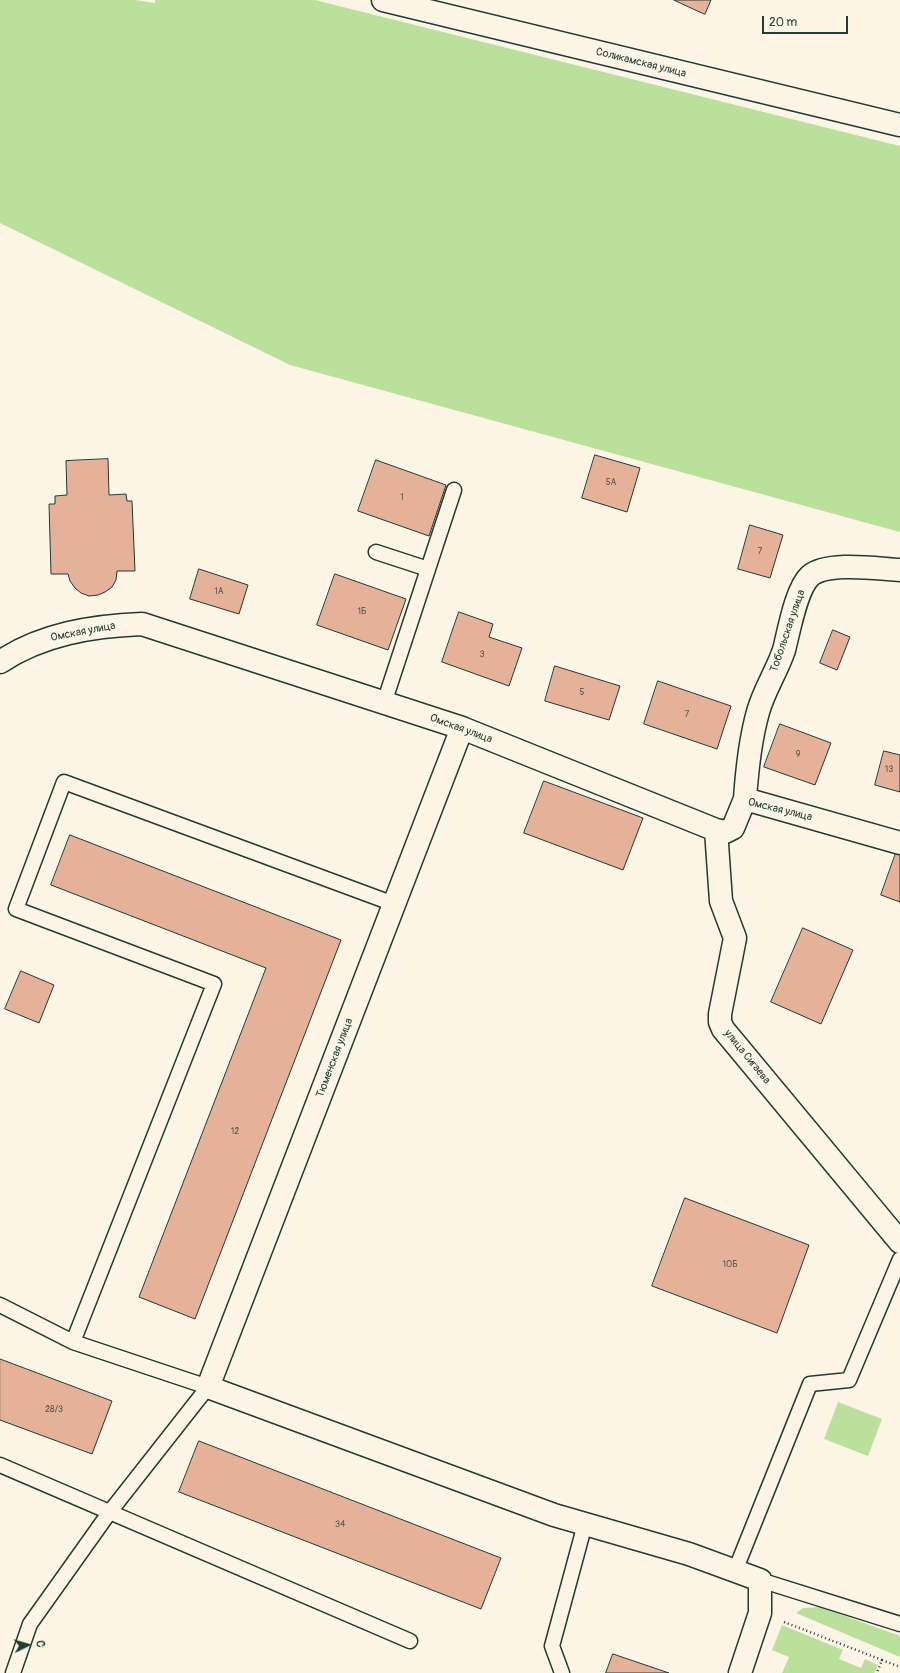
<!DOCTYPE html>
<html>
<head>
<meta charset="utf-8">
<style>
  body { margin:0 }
  #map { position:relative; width:900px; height:1673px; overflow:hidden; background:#fcf5e5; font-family:Pangolin,sans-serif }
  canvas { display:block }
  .north { position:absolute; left:8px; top:1625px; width:40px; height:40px; -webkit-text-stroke:3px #fcf5e5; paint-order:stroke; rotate:85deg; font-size:11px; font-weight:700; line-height:16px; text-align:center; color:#1f3d34 }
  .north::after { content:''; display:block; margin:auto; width:14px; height:18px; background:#1f3d34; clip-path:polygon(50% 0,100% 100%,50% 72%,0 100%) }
  .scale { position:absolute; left:762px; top:16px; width:86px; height:18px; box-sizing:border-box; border:2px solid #1f3d34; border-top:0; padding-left:5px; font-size:12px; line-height:14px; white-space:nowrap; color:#1f3d34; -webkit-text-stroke:3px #fcf5e5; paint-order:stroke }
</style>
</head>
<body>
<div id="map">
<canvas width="900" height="1673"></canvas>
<div class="north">С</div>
<div class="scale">20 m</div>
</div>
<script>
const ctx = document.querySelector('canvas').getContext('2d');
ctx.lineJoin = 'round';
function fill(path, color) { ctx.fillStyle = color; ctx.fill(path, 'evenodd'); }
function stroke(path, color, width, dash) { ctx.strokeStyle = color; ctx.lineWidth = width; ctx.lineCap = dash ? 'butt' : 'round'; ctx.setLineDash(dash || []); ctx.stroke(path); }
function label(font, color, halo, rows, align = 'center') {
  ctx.font = font + ' Pangolin,sans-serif'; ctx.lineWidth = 3; ctx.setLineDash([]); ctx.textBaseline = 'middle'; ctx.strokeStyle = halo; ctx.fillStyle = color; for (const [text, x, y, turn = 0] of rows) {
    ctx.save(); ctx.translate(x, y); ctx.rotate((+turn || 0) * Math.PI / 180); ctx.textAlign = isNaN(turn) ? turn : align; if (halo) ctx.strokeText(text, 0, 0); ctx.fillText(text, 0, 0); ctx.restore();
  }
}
const green = new Path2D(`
  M0 0H135L155 3V0H315L900 146V532L290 365 0 223Z
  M838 1402 882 1419 868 1456 824 1439Z
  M820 1607 900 1636V1657L796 1613 803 1608Z
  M782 1625 843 1650 839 1659 861 1668 865 1659 878 1665 874 1673H782L789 1657 772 1650Z`);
const building = new Path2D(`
  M674 0H711L705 14Z
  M595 455 640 468 627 512 582 498Z
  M108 459 109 495 126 494 127 501H132L135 571H117L116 580 112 587 105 592 98 595 89 596 81 593 75 588 70 581 68 574H51L49 504H55V496L67 495 66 461Z
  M376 460 446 485 429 536 358 511Z
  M750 525 783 535 770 578 738 569Z
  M199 569 248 585 239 614 190 599Z
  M335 574 406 599 388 650 317 625Z
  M459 612 493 624 489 637 522 648 509 686 442 662Z
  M833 630 850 637 837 670 820 663Z
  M555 666 620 686 609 720 545 701Z
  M658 681 731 706 717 749 644 724Z
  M780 724 831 743 815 785 764 767Z
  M884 751 900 755V792L875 785Z
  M544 781 643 818 623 870 524 833Z
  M70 835 341 940 195 1319 139 1297 266 968 51 885Z
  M896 853 900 854V902L881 895Z
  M803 928 853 950 821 1024 771 1002Z
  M21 971 54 985 39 1023 5 1009Z
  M685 1198 809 1245 777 1333 652 1286Z
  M0 1359 112 1401 92 1454 0 1420Z
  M199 1441 501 1558 481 1609 179 1492Z
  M613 1654 669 1673H606Z`);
const path = new Path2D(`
  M784 1622 882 1660 877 1673
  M882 1660 900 1667`);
const lane = new Path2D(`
  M376 552 428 569
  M384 703 454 490
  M0 1305 73 1342
  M0 1465 410 1641
  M735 1571 810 1384 849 1380 900 1259
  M760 1580 900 1624
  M13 1673 30 1624 109 1513 208 1387 73 1342 214 984 16 909 64 782 394 904
  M562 1673 552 1646 585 1524`);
const street = new Path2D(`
  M0 662C42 634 92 626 142 624L462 728 716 830 725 832 733 828 745 799 900 843
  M462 728 208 1387 554 1515 689 1554 760 1580V1613L740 1673
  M745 799C747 770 750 740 758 712 764 690 777 671 784 650 789 631 796 589 810 576 828 561 878 569 900 570
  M716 830 721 901 735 938 720 1014V1022L723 1029 900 1242`);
const primary = new Path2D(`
  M383 0 900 125`);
const numberNames = [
  ["5А",611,483],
  ["1",402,498],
  ["7",760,552],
  ["1А",219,592],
  ["1Б",362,612],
  ["3",482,655],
  ["5",582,693],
  ["7",687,715],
  ["9",798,755],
  ["13",889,770],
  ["12",235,1132],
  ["10Б",730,1265],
  ["28/3",54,1410],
  ["34",340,1525]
];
const streetNames = [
  ["Соликамская улица",641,63,14],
  ["Тобольская улица",788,631,-71],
  ["Омская улица",83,632,-11],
  ["Омская улица",461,729,20],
  ["Омская улица",780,810,14],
  ["улица Сигаева",747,1057,51],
  ["Тюменская улица",335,1058,-69]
];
fill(green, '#bae09c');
fill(building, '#e5b198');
stroke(building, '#1f3d34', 1);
stroke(lane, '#1f3d34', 17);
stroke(street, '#1f3d34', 25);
stroke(primary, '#1f3d34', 25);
stroke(path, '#1f3d34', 2.5, [1, 3]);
stroke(lane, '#fcf5e5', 14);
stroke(street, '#fcf5e5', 22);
stroke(primary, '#fcf5e5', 22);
label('9px', '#505a4d', null, numberNames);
label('11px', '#1f3d34', '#fcf5e5', streetNames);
</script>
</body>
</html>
